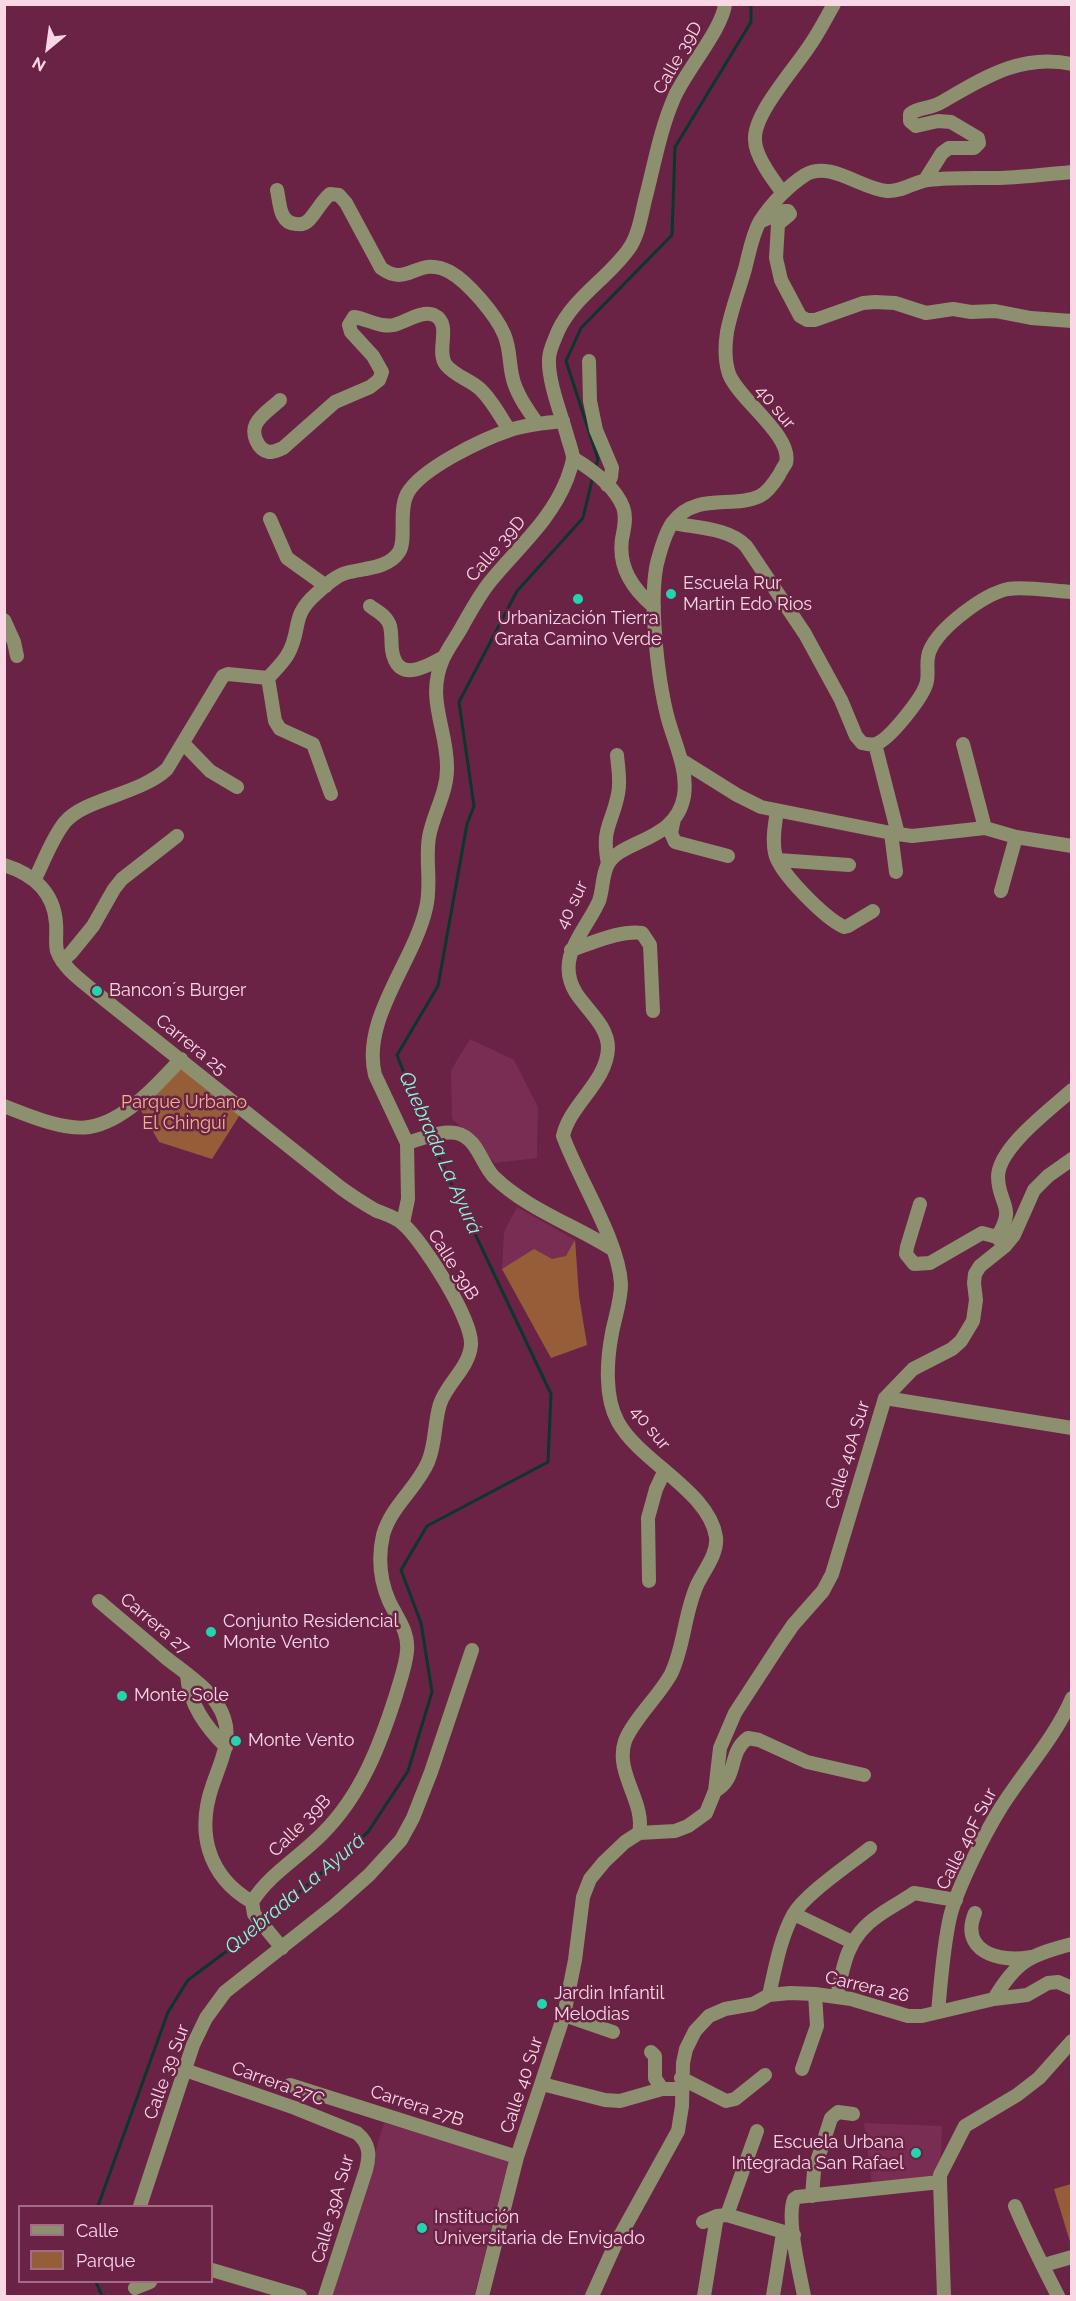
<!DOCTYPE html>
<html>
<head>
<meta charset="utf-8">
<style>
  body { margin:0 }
  #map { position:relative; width:1076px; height:2301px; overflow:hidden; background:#6a2345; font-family:Raleway,sans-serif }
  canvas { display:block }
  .frame { position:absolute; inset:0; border:6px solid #fad7e4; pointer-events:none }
  .legend { position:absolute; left:18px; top:2205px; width:195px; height:78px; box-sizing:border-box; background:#6a2345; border:2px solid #a46b85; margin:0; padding:8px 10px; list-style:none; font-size:18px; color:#fad7e4 }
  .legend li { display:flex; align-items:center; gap:12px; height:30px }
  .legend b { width:30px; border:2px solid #a46b85 }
  .north { position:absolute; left:18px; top:18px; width:60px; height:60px; -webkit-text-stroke:4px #6a2345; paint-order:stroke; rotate:209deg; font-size:16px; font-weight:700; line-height:24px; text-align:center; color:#fad7e4 }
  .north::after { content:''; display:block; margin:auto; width:21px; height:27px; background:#fad7e4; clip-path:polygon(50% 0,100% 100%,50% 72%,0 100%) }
</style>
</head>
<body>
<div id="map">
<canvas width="1076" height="2301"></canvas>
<div class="frame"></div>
<ul class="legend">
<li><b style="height:8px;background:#8c906e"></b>Calle</li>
<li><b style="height:16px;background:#955e39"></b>Parque</li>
</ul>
<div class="north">N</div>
</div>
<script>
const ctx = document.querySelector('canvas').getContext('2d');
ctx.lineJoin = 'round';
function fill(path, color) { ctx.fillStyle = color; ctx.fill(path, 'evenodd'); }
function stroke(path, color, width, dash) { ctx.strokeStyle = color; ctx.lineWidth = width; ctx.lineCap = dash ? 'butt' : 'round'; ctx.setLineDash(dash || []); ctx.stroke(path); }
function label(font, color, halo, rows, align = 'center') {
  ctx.font = font + ' Raleway,sans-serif'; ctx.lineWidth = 5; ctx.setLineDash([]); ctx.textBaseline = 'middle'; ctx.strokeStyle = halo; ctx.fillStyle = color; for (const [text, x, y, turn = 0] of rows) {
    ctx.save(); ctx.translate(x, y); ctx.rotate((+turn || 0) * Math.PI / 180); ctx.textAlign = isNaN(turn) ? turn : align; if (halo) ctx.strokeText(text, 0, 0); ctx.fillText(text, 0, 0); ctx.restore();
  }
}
const built = new Path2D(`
  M470 1039 514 1060 538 1107 537 1158 495 1163 452 1118 451 1070Z
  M517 1207 575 1240 579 1296 587 1345 551 1358 502 1269 504 1232Z
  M384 2123 509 2160 474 2296H332Z
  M864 2123 942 2126 940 2182 872 2186Z`);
const green = new Path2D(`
  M182 1066 241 1113 212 1159 159 1142 139 1107Z
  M575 1240 579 1296 587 1345 551 1358 502 1269 534 1249 552 1259 566 1256Z
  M1071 2184H1072L1071 2245 1054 2189Z`);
const stream = new Path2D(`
  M595 469 598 459 566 361 581 328 672 235 675 147 751 22V4
  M427 1132 397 1055 438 986 467 824 474 806 459 702 517 591 583 518 593 476
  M266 1921 368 1832 408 1771 432 1692 421 1623 401 1570 427 1526 548 1462 551 1394 431 1141
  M98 2206 168 2012 188 1980 259 1927
  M96 2282 102 2296`);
const minor = new Path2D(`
  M925 180 942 153 949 148H974L979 143 978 138 951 122 938 121 916 126 910 121V114C918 107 930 109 940 103 982 79 1020 53 1072 64
  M277 190C280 203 279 223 296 224 301 225 306 223 309 220 317 211 321 202 330 194L339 195 346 203 381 268C409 289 417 254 450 272 468 282 496 315 504 334 510 347 509 361 512 375 515 392 527 409 537 423
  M783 193C773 180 755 156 755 140 753 114 796 67 810 45 819 32 826 18 834 4
  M762 221 784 211H788L790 214 778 224 776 258 781 280 800 316 807 320H815L863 303 875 302 895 303 926 313 953 309 971 312 995 311 1031 318 1072 321
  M589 361 590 401 596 430 612 468 611 477 607 485
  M280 400C273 407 260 415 256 424 251 434 258 450 269 452 275 452 278 450 283 448L335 402 370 387 379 380 382 372 373 356 351 332 349 325 354 317C368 319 380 328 394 325 406 322 422 310 434 315 453 324 435 351 446 365 455 376 470 380 480 389 492 400 500 416 509 430
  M573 458C591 469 615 486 623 507 627 517 624 529 622 539 618 568 633 589 654 607
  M270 519 287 558 326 586
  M672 523C697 528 729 528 746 546L805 634 841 700 856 736 862 743C866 744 872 745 876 744 890 739 925 695 927 681 929 670 925 661 930 650 940 627 984 594 1008 589 1025 586 1053 591 1072 592
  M370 606C378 612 387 616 390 626 392 634 391 642 392 650 397 684 426 667 444 657
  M4 620 14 642 17 656
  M268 678 275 721 280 729 313 744 331 794
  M183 743 210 771 237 787
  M875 744 898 834 912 836 985 828 1016 837 1072 846
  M963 744 985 828
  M681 760 737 795 761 807 891 833
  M777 811C775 824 772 839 775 853 779 873 825 918 844 927L848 926 873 911
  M674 819 671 833 675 842 728 856
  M778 860 849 865
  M608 864C601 827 612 825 618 794 621 781 618 768 617 755
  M4 865C33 874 54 892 56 923 57 933 55 942 57 951 63 968 82 981 95 992L341 1188C352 1196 363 1203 375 1210 384 1214 396 1217 403 1224 423 1241 473 1320 471 1345 469 1368 447 1383 440 1404 434 1423 436 1443 428 1462 417 1488 391 1506 383 1535 378 1557 380 1580 389 1601 397 1618 409 1631 407 1651 406 1665 400 1681 396 1695 380 1745 361 1795 323 1833 300 1857 269 1874 252 1902
  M896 872 891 833 898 834
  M35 879C44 861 52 838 65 822 86 798 139 795 167 769L223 676 228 674 268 678C274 671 283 663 288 654 302 629 290 617 316 594 325 586 335 576 346 573 363 568 388 569 399 552 407 540 398 512 407 494 420 469 483 439 510 430 527 424 545 423 563 421
  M1001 891 1016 837
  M571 950C593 943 619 930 642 933L650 945 653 1011
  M62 961 71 953 93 926 114 889 122 879 177 836
  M4 1106C27 1115 64 1131 89 1127 124 1122 158 1084 181 1059
  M407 1143C422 1139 441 1130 456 1133 478 1138 481 1164 494 1177 527 1209 574 1225 612 1249
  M920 1204 907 1247 906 1254 914 1264 930 1263 982 1233 997 1237
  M403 1223 408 1199 407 1143 375 1075C361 1019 414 962 426 908 432 884 425 861 429 837 433 814 447 793 447 769 448 729 425 700 443 659 449 646 458 635 464 623 472 609 479 596 489 583 517 548 550 522 567 479 569 473 573 463 573 457 572 451 570 445 568 439 562 416 548 383 549 359 549 350 555 339 558 331 574 297 607 279 628 250 638 237 641 217 645 200 654 166 660 130 674 98 685 72 723 28 725 4
  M1005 1246 997 1237C1017 1206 998 1205 998 1176 999 1147 1051 1109 1072 1090
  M885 1398 1072 1428
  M649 1581 648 1518 656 1489 664 1472
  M99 1601C121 1620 143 1638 165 1657 186 1674 215 1691 224 1718 232 1741 220 1763 213 1784 196 1831 207 1876 252 1902
  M187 1675C189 1704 206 1727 226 1747
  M715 1791C739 1778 727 1753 748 1738L759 1740 807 1762 864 1775
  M639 1833C646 1802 614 1773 625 1741 633 1720 659 1696 671 1674 685 1645 684 1612 698 1583 705 1569 718 1553 716 1537 709 1491 640 1462 618 1422 604 1397 607 1359 612 1333 615 1317 621 1301 621 1284 619 1241 578 1178 563 1136 570 1104 607 1082 608 1048 608 1026 587 1010 576 993 554 957 586 931 599 901 603 890 602 877 607 866 619 839 676 843 684 796 688 770 675 744 668 719 658 681 647 592 659 556 662 545 666 531 673 522 696 492 733 509 760 496 768 492 774 483 779 475 779 474 786 463 786 463 793 436 739 400 729 374 725 362 725 345 727 332 731 311 739 290 745 269 749 254 752 235 760 221 771 204 788 186 805 175 830 160 861 189 887 191 902 192 913 182 928 180 951 177 976 178 1000 178 1024 177 1048 174 1072 172
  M252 1902 254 1914 282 1948
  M975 1913C959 1951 999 1963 1030 1957
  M794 1914 852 1942
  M769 1995C775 1969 780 1939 793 1915 805 1894 849 1865 870 1848
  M837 1997C843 1964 848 1936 878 1916 890 1907 903 1901 914 1893L956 1900
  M994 1999C1016 1961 1030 1955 1072 1944
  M938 2012C941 1981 943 1948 950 1917 957 1888 984 1835 1000 1809 1023 1772 1055 1738 1072 1698
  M564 2015 613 2032
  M651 2052 655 2056V2078L662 2089
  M802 2069 817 2026 815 1994
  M185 2070 295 2108 357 2133C370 2144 370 2155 366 2170L325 2296
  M681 2078 726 2101 735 2099 765 2075
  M542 2084 605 2100 620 2101 662 2089H681
  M290 2085 517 2157
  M812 2196 814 2171 831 2118 838 2112 853 2114
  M140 2206 193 2045 206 2018 225 1992 334 1906 369 1875 401 1840 413 1818 431 1772 472 1650
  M1015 2206C1028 2237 1043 2267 1058 2296
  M727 2215 757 2131
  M703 2222 717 2216 727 2215 794 2235
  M1044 2265 1072 2257
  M212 2270 300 2296
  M135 2288 150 2282
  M482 2296 517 2157 564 2015 575 1960 583 1897 590 1879 604 1862 625 1842 639 1833 675 1831 688 1826 706 1813 715 1791 720 1748 735 1713 780 1644 793 1625 823 1591 832 1574 885 1398 913 1369 952 1349 961 1341 973 1321 976 1300 974 1283 975 1274 980 1266 1005 1246 1014 1235 1034 1190 1048 1176 1072 1159
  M592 2296 615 2245 678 2131 682 2106 683 2063 686 2049 695 2031 709 2016 725 2009 753 2004 769 1995 790 1993 815 1994 851 1999 908 2016H922L994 1999 1027 1995 1048 1983 1058 1982 1072 1988
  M704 2296 717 2216
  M773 2296 783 2233
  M804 2296C800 2274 786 2219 794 2199L797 2197 940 2182
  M944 2296 940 2182V2175L965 2126 1017 2095 1039 2078 1072 2041`);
const markers = [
  [671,594,6,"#22d5af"],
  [578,599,6,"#22d5af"],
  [97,991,6,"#22d5af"],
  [211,1632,6,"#22d5af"],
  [122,1696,6,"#22d5af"],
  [236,1741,6,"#22d5af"],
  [542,2004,6,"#22d5af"],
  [916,2153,6,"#22d5af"],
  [422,2228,6,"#22d5af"]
];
const streetNames = [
  ["Calle 39D",678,58,-60],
  ["40 sur",775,407,50],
  ["Calle 39D",496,549,-49],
  ["40 sur",572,905,-64],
  ["Carrera 25",191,1045,39],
  ["Calle 39B",453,1265,58],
  ["40 sur",650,1428,50],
  ["Calle 40A Sur",848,1455,-73],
  ["Carrera 27",155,1624,40],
  ["Calle 39B",300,1826,-45],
  ["Calle 40F Sur",967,1839,-63],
  ["Carrera 26",867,1987,13],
  ["Calle 39 Sur",167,2072,-70],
  ["Carrera 27C",278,2084,20],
  ["Calle 40 Sur",522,2085,-72],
  ["Carrera 27B",417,2106,18],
  ["Calle 39A Sur",333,2209,-74]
];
const poiNames = [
  ["Escuela Rur",683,584],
  ["Martin Edo Rios",683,605],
  ["Urbanización Tierra",578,619,"center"],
  ["Grata Camino Verde",578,640,"center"],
  ["Bancon´s Burger",109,991],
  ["Conjunto Residencial",223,1622],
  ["Monte Vento",223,1643],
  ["Monte Sole",134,1696],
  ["Monte Vento",248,1741],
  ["Jardin Infantil",554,1994],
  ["Melodias",554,2015],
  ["Escuela Urbana",904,2143,"right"],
  ["Integrada San Rafael",904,2164,"right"],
  ["Institución",434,2218],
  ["Universitaria de Envigado",434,2239]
];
const parkNames = [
  ["Parque Urbano",184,1103],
  ["El Chinguí",184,1124]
];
const waterNames = [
  ["Quebrada La Ayurá",440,1153,66],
  ["Quebrada La Ayurá",295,1894,-40]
];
fill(built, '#792d52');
fill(green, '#955e39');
stroke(stream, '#0b362c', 3);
stroke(minor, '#8c906e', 14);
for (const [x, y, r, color] of markers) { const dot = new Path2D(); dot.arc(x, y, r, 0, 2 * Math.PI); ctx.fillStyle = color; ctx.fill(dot); stroke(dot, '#6a2345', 2); }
label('18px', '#fad7e4', '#6a2345', streetNames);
label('18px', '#fad7e4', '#6a2345', poiNames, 'left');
label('18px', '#f3b38a', '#6a2345', parkNames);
label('italic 20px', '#7ffddb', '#6a2345', waterNames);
</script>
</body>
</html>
